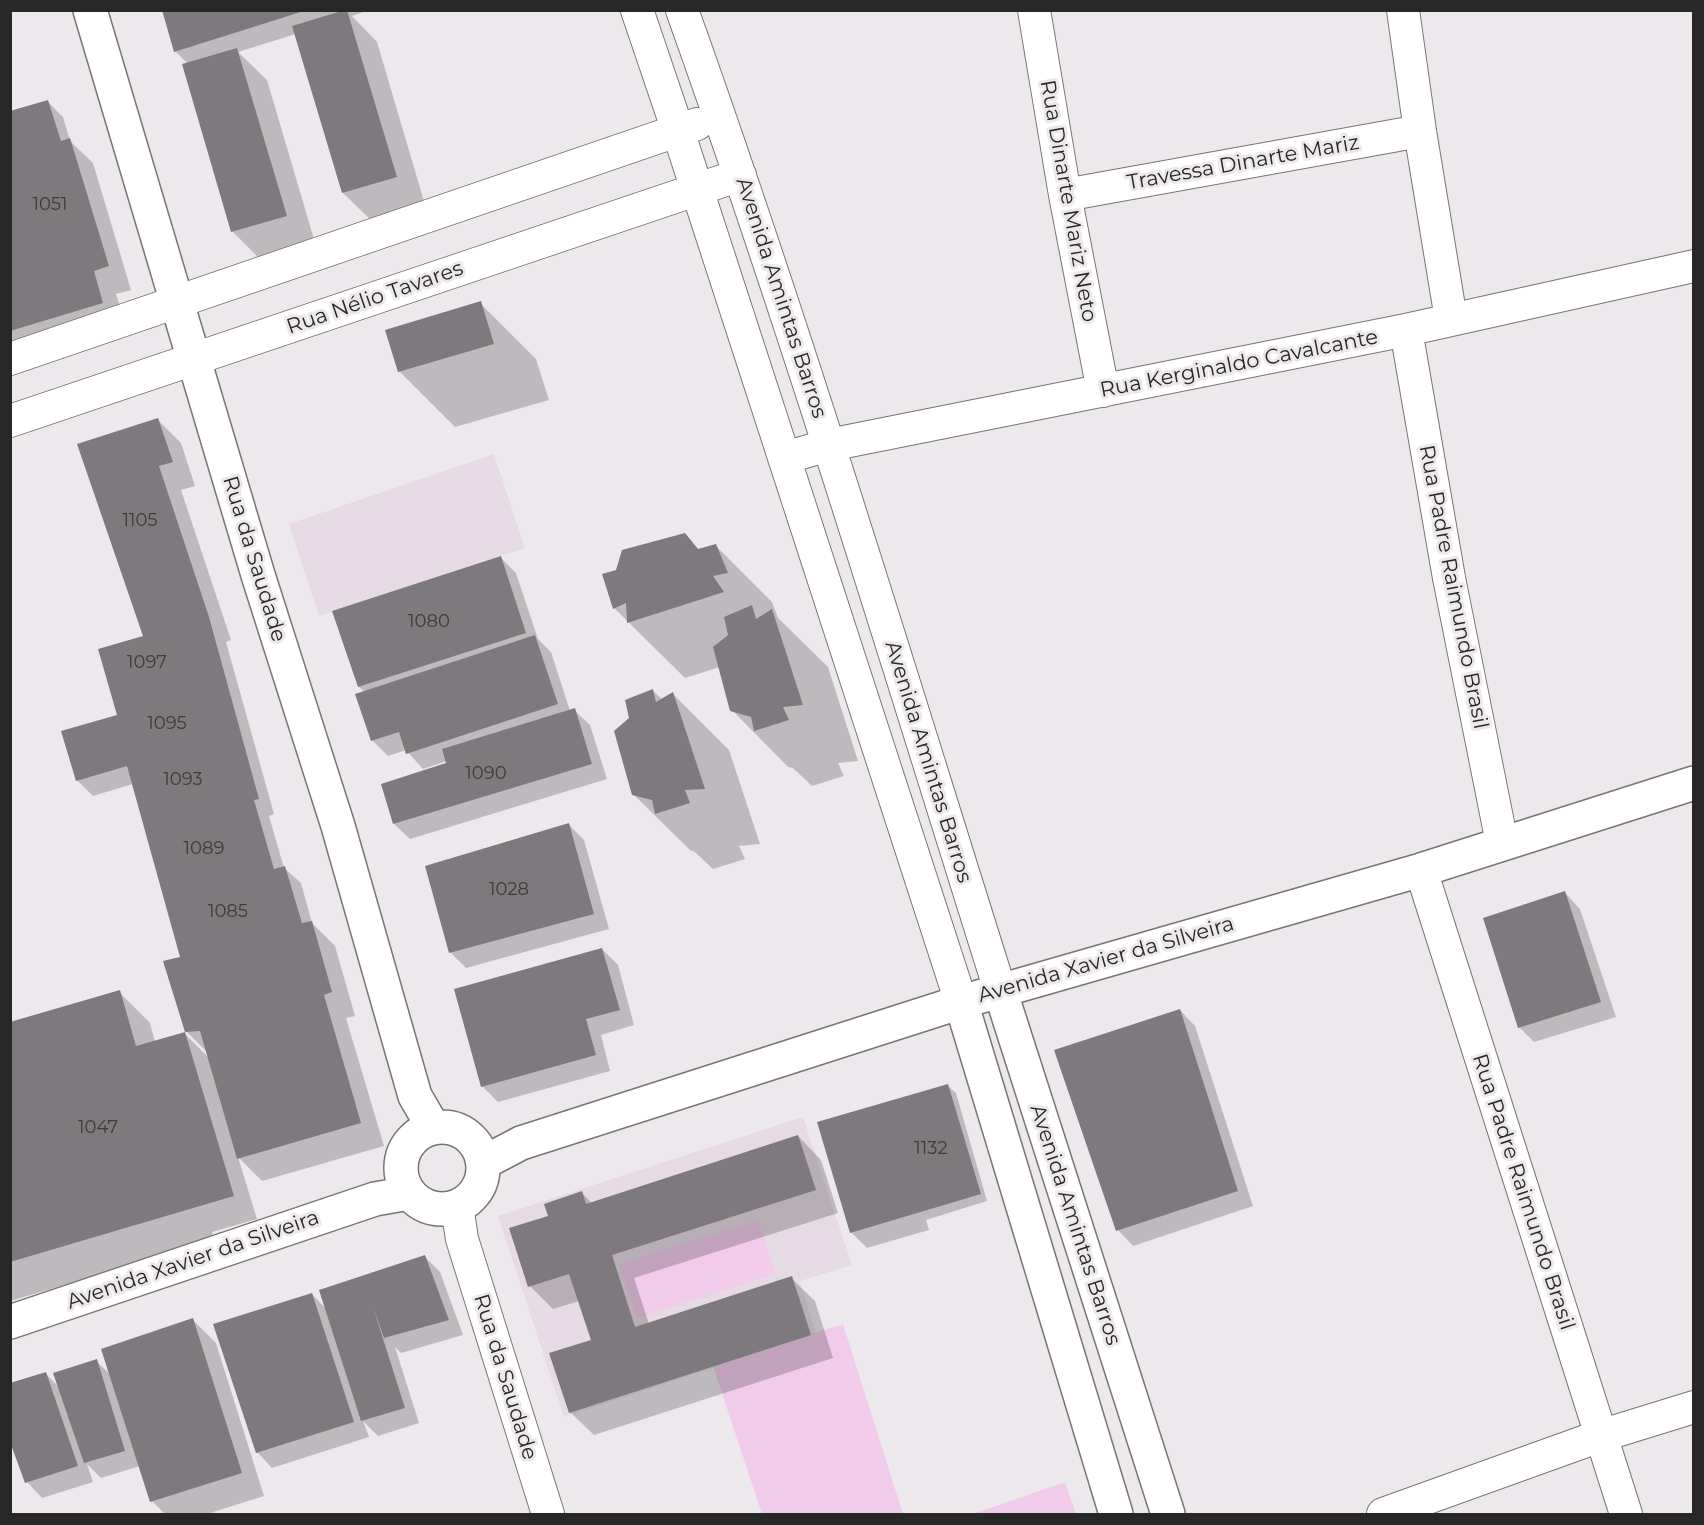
<!DOCTYPE html>
<html>
<head>
<meta charset="utf-8">
<style>
  body { margin:0 }
  #map { position:relative; width:1704px; height:1525px; overflow:hidden; background:#ede8ec; font-family:Montserrat,sans-serif }
  canvas { display:block }
  .frame { position:absolute; inset:0; border:12px solid #282728; pointer-events:none }
</style>
</head>
<body>
<div id="map">
<canvas width="1704" height="1525"></canvas>
<div class="frame"></div>
</div>
<script>
const ctx = document.querySelector('canvas').getContext('2d');
ctx.lineJoin = 'round';
function fill(path, color) { ctx.fillStyle = color; ctx.fill(path, 'evenodd'); }
function stroke(path, color, width, dash) { ctx.strokeStyle = color; ctx.lineWidth = width; ctx.lineCap = dash ? 'butt' : 'round'; ctx.setLineDash(dash || []); ctx.stroke(path); }
function label(font, color, halo, rows, align = 'center') {
  ctx.font = font + ' Montserrat,sans-serif'; ctx.lineWidth = 6; ctx.setLineDash([]); ctx.textBaseline = 'middle'; ctx.strokeStyle = halo; ctx.fillStyle = color; for (const [text, x, y, turn = 0] of rows) {
    ctx.save(); ctx.translate(x, y); ctx.rotate((+turn || 0) * Math.PI / 180); ctx.textAlign = isNaN(turn) ? turn : align; if (halo) ctx.strokeText(text, 0, 0); ctx.fillText(text, 0, 0); ctx.restore();
  }
}
const built = new Path2D(`
  M494 454 525 548 319 616 289 524Z
  M803 1117 852 1265 800 1281 816 1334 564 1417 498 1216Z`);
const green = new Path2D(`
  M758 1220 776 1274 637 1318 619 1264Z
  M843 1324 903 1514H762L713 1366Z
  M1065 1482 1076 1514H973Z`);
const shadow = new Path2D(`
  M163 10H369L352 16 377 42 426 208 374 223 343 193 296 34 238 52 267 80 316 246 263 262 232 231 188 64 175 51Z
  M48 102 63 117 70 141 93 163 131 290 116 294 126 326 10 361V109L11 113Z
  M480 303 536 359 549 400 455 427 399 371Z
  M157 419 181 443 195 486 181 490 231 640 226 642 274 814 269 816 284 868 301 883 312 923 335 946 355 1016 346 1018 384 1146 262 1181 238 1157 257 1219 212 1232 215 1241 10 1301V1023L119 992 150 1023 155 1042 184 1033 208 1057V1053L186 1031 182 957 133 784 93 796 77 780 118 716 146 637Z
  M685 535 699 550 716 546 772 602 778 618 828 667 858 761 838 763 844 776 812 786 793 768 788 767 732 710 720 667 685 678 614 608 617 571Z
  M501 558 516 573 538 639 551 652 570 711 574 710 590 725 607 779 410 839 394 824 448 764 447 761 423 769 406 750 388 756 372 740 365 692 359 687 334 612Z
  M652 690 663 700 673 694 729 750 760 844 739 846 745 859 713 869 695 852 690 850 633 794 631 719Z
  M569 825 584 840 609 929 466 968 450 952Z
  M1565 893 1580 909 1616 1017 1534 1042 1519 1027Z
  M602 949 618 965 634 1025 601 1035 610 1071 498 1102 482 1086Z
  M1180 1010 1195 1026 1253 1206 1133 1246 1118 1230Z
  M948 1086 956 1093 987 1201 926 1220 929 1230 867 1248 851 1232Z
  M798 1136 821 1160 838 1213 634 1278 649 1324 791 1278 815 1301 833 1358 594 1435 570 1412 593 1341 579 1301 553 1309 530 1286 550 1217 582 1193 592 1203Z
  M425 1257 440 1272 463 1335 401 1353 395 1347 419 1423 378 1436 363 1421 369 1437 272 1468 257 1452 312 1294 327 1310Z
  M192 1319 216 1343 264 1496 207 1514H165L152 1501 140 1466 101 1478 87 1464 93 1482 42 1498 27 1482 10 1438 46 1374 60 1388 96 1361 112 1376Z`);
const building = new Path2D(`
  M162 10H304V11L174 52Z
  M345 10H347L397 177 342 193 292 26Z
  M237 48 287 216 231 232 182 64Z
  M48 100 61 141 70 138 109 266 94 271 103 303 10 331V111Z
  M481 301 494 344 398 372 385 330Z
  M158 418 173 462 159 466 209 617 259 799 254 800 274 869 285 866 302 923 312 921 332 992 324 995 361 1123 237 1159 200 1031 185 1032 234 1196 10 1262V1022L120 990 136 1046 185 1032 163 961 180 957 127 766 76 781 61 731 117 715 98 649 143 636 77 444Z
  M685 533 698 549 716 544 728 573 713 576 724 592 627 623 626 603 613 609 602 574 616 570 622 550Z
  M501 556 526 633 358 687 332 611Z
  M752 605 756 619 772 609 803 705 783 707 789 720 754 731 751 717 730 711 713 647 728 635 724 617Z
  M535 635 558 704 406 754 399 732 371 741 355 694Z
  M653 689 656 702 673 692 705 789 685 790 690 803 655 814 652 800 632 795 614 731 629 718 625 700Z
  M575 708 592 764 393 824 381 784 446 763 442 749Z
  M569 823 594 914 449 953 425 866Z
  M1565 891 1601 1002 1518 1028 1483 918Z
  M602 948 620 1010 586 1019 596 1055 481 1087 454 989Z
  M1180 1009 1238 1191 1116 1231 1054 1050Z
  M948 1084 981 1194 850 1233 817 1122Z
  M798 1135 816 1190 612 1255 635 1327 792 1276 811 1335 569 1413 549 1353 591 1340 569 1274 528 1287 509 1228 548 1216 544 1204 582 1191 586 1204Z
  M425 1255 449 1320 384 1338 373 1307 405 1408 361 1421 319 1290Z
  M312 1293 354 1422 256 1453 213 1324Z
  M193 1318 242 1473 150 1502 101 1349Z
  M97 1359 125 1451 84 1463 53 1373Z
  M46 1372 78 1466 25 1483 10 1442V1383Z`);
const street = new Path2D(`
  M637 10 678 131 961 1002
  M682 10C798 334 897 663 1000 990
  M1034 10 1065 195 1103 391
  M1403 10 1420 131 1451 319
  M1065 195 1420 131
  M1406 330 1449 578 1502 843
  M10 359 697 124
  M10 421 740 175
  M784 458 829 445 1406 330 1694 266
  M1421 870 1626 1514
  M457 1206 462 1239 548 1514
  M1383 1514 1600 1436 1694 1407`);
const secondary = new Path2D(`
  M90 10 258 575 338 826 415 1096 433 1127
  M1000 990 1168 1514
  M961 1002 1116 1514
  M401 1168a41 41 0 1 1 82 0a41 41 0 1 1-82 0Z
  M483 1163 521 1143 961 1002 1421 870 1694 783
  M10 1322 375 1199 409 1193`);
const numberNames = [
  ["1051",50,205],
  ["1105",140,521],
  ["1080",429,622],
  ["1097",147,663],
  ["1095",167,724],
  ["1090",486,774],
  ["1093",183,780],
  ["1089",204,849],
  ["1028",509,890],
  ["1085",228,912],
  ["1047",98,1128],
  ["1132",931,1149]
];
const streetNames = [
  ["Travessa Dinarte Mariz",1243,163,-10],
  ["Rua Dinarte Mariz Neto",1068,201,80],
  ["Rua Nélio Tavares",375,298,-19],
  ["Avenida Amintas Barros",781,298,72],
  ["Rua Kerginaldo Cavalcante",1239,364,-11],
  ["Rua da Saudade",254,559,73],
  ["Rua Padre Raimundo Brasil",1453,587,79],
  ["Avenida Amintas Barros",928,762,73],
  ["Avenida Xavier da Silveira",1106,960,-16],
  ["Rua Padre Raimundo Brasil",1523,1192,72],
  ["Avenida Amintas Barros",1075,1225,72],
  ["Avenida Xavier da Silveira",193,1260,-19],
  ["Rua da Saudade",505,1377,73]
];
fill(built, '#e6dbe4');
fill(green, '#f1cbec');
fill(shadow, '#0003');
fill(building, '#7d797c');
stroke(street, '#787477', 34);
stroke(secondary, '#787477', 36);
stroke(street, '#fff', 32);
stroke(secondary, '#fff', 33);
label('18px', '#3d3c3d', null, numberNames);
label('21px', '#282728', '#ede8ec', streetNames);
</script>
</body>
</html>
